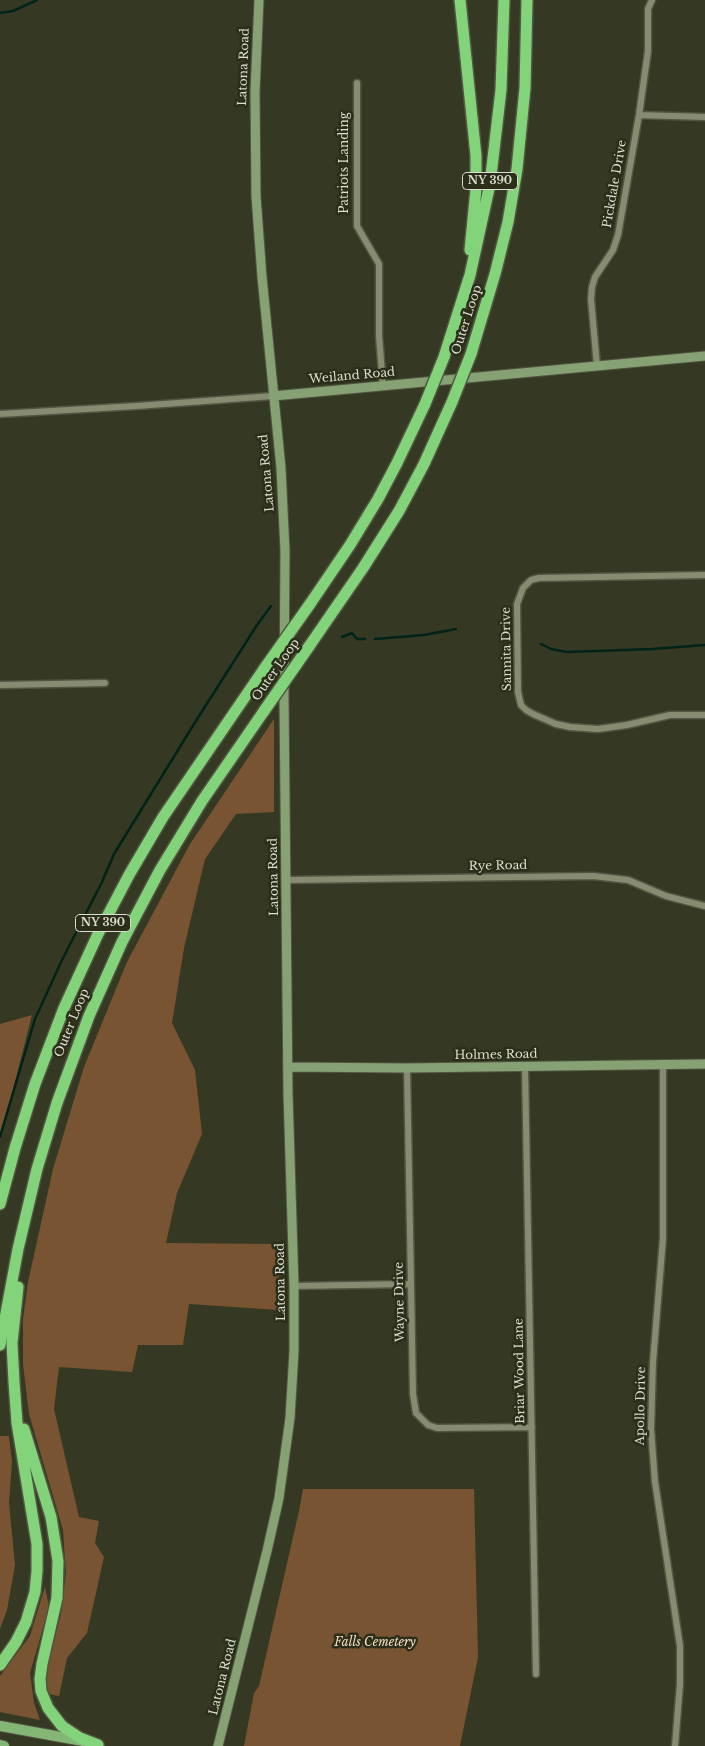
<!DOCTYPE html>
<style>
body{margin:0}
canvas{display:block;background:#353822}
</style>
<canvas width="705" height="1746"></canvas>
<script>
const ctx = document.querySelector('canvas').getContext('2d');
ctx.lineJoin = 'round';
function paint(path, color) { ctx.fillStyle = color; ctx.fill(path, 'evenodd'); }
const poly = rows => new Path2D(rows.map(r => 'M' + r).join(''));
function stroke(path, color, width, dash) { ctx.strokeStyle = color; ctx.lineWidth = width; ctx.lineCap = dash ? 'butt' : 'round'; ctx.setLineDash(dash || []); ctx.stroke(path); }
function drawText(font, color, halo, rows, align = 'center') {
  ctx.font = font + ' "Libre Baskerville",serif'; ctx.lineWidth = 5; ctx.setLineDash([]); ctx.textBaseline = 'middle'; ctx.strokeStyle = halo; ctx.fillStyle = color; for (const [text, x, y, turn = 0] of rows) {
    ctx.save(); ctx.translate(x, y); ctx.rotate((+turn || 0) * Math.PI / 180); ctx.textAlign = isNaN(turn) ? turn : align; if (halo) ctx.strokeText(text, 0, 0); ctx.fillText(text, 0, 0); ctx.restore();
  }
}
paint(poly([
 [274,719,274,812,236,814,205,859,184,948,172,1023,195,1070,202,1134,177,1193,166,1243,279,1244,279,1310,189,1304,183,1345,138,1345,132,1372,59,1367,54,1409,79,1517,99,1521,95,1543,104,1557,87,1633,67,1658,59,1696,48,1694,46,1673,61,1614,66,1573,63,1530,29,1414,23,1364,23,1319,28,1282,53,1169,84,1067,127,962,190,844],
 [32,1015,0,1140,0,1024],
 [0,1436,9,1436,12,1462,9,1503,15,1565,7,1610,0,1629],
 [303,1489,474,1489,478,1657,460,1746,244,1746,254,1693,259,1686,299,1511],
 [45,1587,49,1607,30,1673,34,1703,40,1720,0,1712,0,1676,30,1636]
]), '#795432');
stroke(poly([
 [0,13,13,11,37,0],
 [342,637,352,633,357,639,365,639],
 [375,639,424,635,456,629],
 [541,644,551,649,567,652,652,649,705,645],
 [0,1137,35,1019,62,960,102,882,114,854,194,724,257,625,271,606]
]), '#002318', 2.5);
const street = poly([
 [357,83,357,226,379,264,379,336,383,386],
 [639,115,705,117],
 [597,366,591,299,592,287,595,277,613,250,618,235,639,115,648,51,648,9,652,0],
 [0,414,137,406,273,396],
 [705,575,539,578,531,580,523,588,517,604,518,692,521,705,526,710,533,714,556,724,570,727,598,729,627,725,670,715,705,715],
 [0,685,105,683],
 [287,880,593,876,628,880,666,896,705,906],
 [663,1065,663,1238,653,1362,651,1429,655,1482,680,1646,680,1684,675,1746],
 [525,1067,536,1674],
 [407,1068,413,1394,416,1413,428,1425,437,1428,532,1427],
 [294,1286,411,1284]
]);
const secondary = poly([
 [273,396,705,356],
 [288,1067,407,1068,705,1064],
 [218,1746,267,1551,279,1498,290,1418,294,1351,294,1286,288,1094,284,698,285,551,281,468,262,277,256,196,255,92,259,0]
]);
const primary = poly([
 [0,1726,83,1741],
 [0,1745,4,1746]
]);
const highway = poly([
 [460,0,476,156,476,189,470,250],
 [471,354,495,274,508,222,517,169,525,88,527,0],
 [444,357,470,275,490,184,501,90,504,0],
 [310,604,350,545,378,499,397,463,425,404],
 [310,645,363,568,399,511,424,464,452,402],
 [0,1204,15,1148,35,1084,64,1008,98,934,129,875,163,817,264,669],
 [0,1345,18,1249,37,1169,57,1103,89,1016,122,942,160,870,202,801,264,711],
 [24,1429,51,1517,58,1561,57,1598,42,1664,40,1679,41,1691,48,1708,62,1726,80,1738,98,1745],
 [0,1665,16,1642,26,1622,35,1592,37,1571,37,1544,17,1423,14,1382,12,1343,18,1287]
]);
stroke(street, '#525541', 9);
stroke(secondary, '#525541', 11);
stroke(primary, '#525541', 12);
stroke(highway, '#525541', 14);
stroke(street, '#878b71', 6);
stroke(secondary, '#86a174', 9);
stroke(primary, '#84b676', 10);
stroke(highway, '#82d37a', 11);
const highwayBridge = poly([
 [452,402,471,354],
 [425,404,444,357],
 [264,669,310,604],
 [264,711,310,645]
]);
stroke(highwayBridge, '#525541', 14, []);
stroke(highwayBridge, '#82d37a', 11);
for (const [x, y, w] of [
 [490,181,55],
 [103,923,55]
]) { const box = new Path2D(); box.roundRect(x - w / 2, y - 8.5, w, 17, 4); ctx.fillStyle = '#2b2e18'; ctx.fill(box); stroke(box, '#dbded0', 1); }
drawText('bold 11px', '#dbded0', null, [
 ["NY 390",490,181],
 ["NY 390",103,923]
]);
drawText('12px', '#dbded0', '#2b2e18', [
 ["Latona Road",244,67,-88],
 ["Patriots Landing",345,163,-90],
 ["Pickdale Drive",615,184,-80],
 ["Outer Loop",467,320,-72],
 ["Weiland Road",352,376,-5],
 ["Latona Road",267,473,-95],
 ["Sannita Drive",507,649,-91],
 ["Outer Loop",276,670,-55],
 ["Rye Road",498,866,-1],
 ["Latona Road",274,877,-91],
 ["Outer Loop",72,1023,-68],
 ["Holmes Road",496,1055,-1],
 ["Latona Road",281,1282,-91],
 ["Wayne Drive",400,1302,-91],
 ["Briar Wood Lane",520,1371,-91],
 ["Apollo Drive",641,1406,-89],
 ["Latona Road",223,1677,-76]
]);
drawText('italic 12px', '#f8ddc6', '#2b2e18', [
 ["Falls Cemetery",375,1643]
]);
</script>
